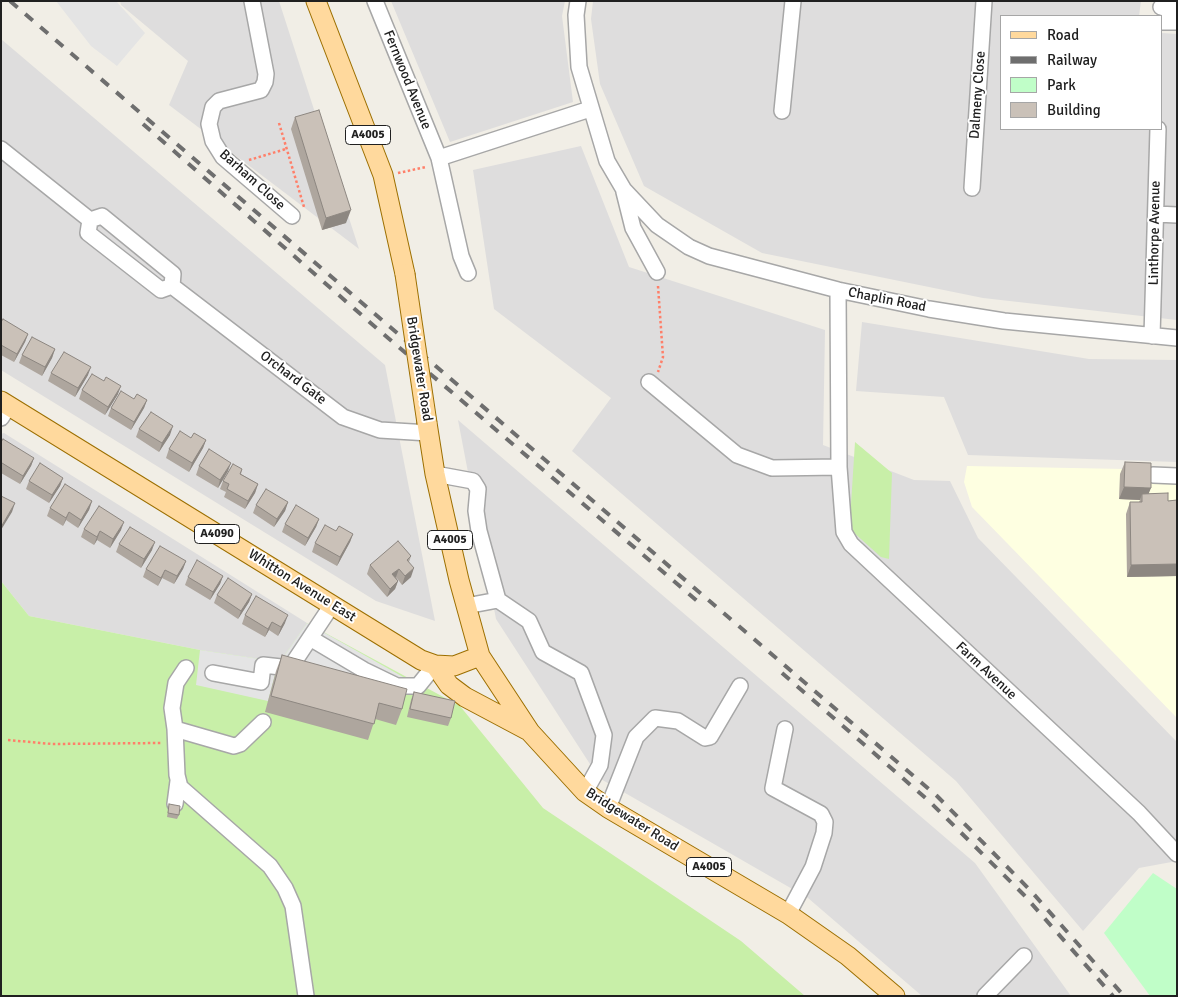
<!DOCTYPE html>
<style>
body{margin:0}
#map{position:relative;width:1178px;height:997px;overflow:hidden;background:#f1eee6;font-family:Signika,sans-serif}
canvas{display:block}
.frame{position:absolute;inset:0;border:2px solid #202020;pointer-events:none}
.legend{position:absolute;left:1000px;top:15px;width:162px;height:115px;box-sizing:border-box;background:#fff;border:1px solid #a6a6a6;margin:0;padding:6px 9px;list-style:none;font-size:15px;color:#202020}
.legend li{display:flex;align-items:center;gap:10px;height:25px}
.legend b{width:25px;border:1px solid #a6a6a6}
</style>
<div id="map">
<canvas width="1178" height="997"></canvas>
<div class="frame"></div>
<ul class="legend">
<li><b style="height:6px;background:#ffd99d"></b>Road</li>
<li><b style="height:6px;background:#6e6e6e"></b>Railway</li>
<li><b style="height:14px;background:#c0fec8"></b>Park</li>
<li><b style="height:14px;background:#cac1b8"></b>Building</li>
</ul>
</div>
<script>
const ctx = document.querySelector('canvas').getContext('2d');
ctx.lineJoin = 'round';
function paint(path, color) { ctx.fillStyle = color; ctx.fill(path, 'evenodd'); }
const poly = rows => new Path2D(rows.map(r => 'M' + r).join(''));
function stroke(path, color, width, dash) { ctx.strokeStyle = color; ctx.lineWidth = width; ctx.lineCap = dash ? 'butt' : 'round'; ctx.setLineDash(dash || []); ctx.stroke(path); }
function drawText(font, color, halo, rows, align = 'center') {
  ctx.font = font + ' Signika,sans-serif'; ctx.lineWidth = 4; ctx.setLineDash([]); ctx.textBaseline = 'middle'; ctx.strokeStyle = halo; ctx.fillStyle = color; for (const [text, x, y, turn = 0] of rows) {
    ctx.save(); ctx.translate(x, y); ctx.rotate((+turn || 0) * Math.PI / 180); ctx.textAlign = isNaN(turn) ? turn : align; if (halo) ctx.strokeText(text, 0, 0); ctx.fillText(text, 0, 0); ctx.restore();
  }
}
paint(poly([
 [120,1,279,1,359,249,169,105,188,61,121,5],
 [391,1,565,1,562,16,573,102,450,142],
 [593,1,1141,1,1139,16,1002,16,1002,129,1162,129,1162,33,1177,34,1177,320,983,298,762,253,644,186,600,84,591,19],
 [1,39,385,365,435,621,376,601,1,370],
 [581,146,629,267,825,330,823,445,914,480,950,481,978,538,1177,742,1177,861,1139,868,1083,931,956,781,572,451,611,398,494,309,473,170],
 [862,322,1089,359,1177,360,1177,462,968,455,944,397,856,391],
 [458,420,975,863,1071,996,922,996,808,898,599,778,496,619],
 [4,433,307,623,280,662,200,650,29,616,1,581,1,434]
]), '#dedddd');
paint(poly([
 [967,466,1177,470,1177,718,972,507,964,482]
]), '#feffe1');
paint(poly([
 [855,442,892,473,889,559,881,557,852,531,850,520],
 [1,581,29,616,200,650,280,662,307,623,460,706,543,808,741,941,805,996,1,996]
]), '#c8efa8');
paint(poly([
 [1153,873,1177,889,1177,996,1150,996,1104,933]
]), '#c0fec8');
paint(poly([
 [56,1,116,1,145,33,117,66,91,46],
 [307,623,405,678,388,701,276,671,268,701,196,685,200,650,280,662]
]), '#e4e4e4');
const minor = poly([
 [252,1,266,74,265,82,261,90,219,101,213,107,209,124,213,141,223,157,292,216],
 [375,1,439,158,461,256,468,273],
 [578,1,576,15,579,67,607,161,624,190,657,225,689,247,709,256,838,290,929,309,1004,321,1177,338],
 [1161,7,1177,7],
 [1162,22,1177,22],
 [782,111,793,1],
 [1,149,90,220],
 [439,158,590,109],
 [972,188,984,1],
 [624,192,633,228,657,272],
 [1156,214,1177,215],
 [90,220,88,233,161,290,172,286],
 [90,220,102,216,173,274,172,286],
 [172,286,343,417,380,430,429,433],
 [838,290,839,467,844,532,851,544,1139,813,1177,854],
 [1152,336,1158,129],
 [649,382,737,455,772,468,839,467],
 [1,418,9,406],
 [435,474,473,481,478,489,476,511,479,531,498,600,529,621,543,652,581,673,604,735,600,765,585,792],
 [1153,475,1177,476],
 [332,605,310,638,364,670,397,686,418,686,435,665],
 [466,606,498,600],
 [186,668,176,683,172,708,175,729,234,746,240,744,263,722],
 [213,673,261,682,263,665,290,668,310,638],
 [175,729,177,775,180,787,270,866,285,888,293,906,306,996],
 [785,729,773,788,821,814,825,822,824,833,813,867,788,914],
 [175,804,178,781],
 [608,808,636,737,655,718,678,721,705,738,710,737,740,686],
 [985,996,1024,956]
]);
const major = poly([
 [316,1,383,175,405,274],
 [1,401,421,660,435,665,454,666,480,656],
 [427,423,435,474,459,580,480,656,530,732,585,792,608,808,788,914,848,956,895,996],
 [435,665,449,685,465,697,529,731]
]);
stroke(minor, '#a7a7a7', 18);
stroke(major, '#9c6f00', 21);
stroke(poly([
 [279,123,304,207],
 [249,160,286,149],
 [398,173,426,167],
 [658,286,663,357,658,372],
 [8,740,52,744,161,743]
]), '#ff7f69', 2.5, [2.5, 2.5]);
stroke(minor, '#fff', 15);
stroke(major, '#ffd99d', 19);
stroke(poly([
 [10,1,937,796,1031,891,1124,996],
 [143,124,381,332,702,605],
 [782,673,929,801,1024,895,1113,996]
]), '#6e6e6e', 4, [10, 10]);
const majorBridge = poly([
 [405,274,427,423]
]);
stroke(majorBridge, '#9c6f00', 21, []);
stroke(majorBridge, '#ffd99d', 19);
paint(poly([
 [295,117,346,223,322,230,291,129],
 [1,322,28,334,25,342,14,362,1,355],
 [55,349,52,358,42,376,19,363,22,355],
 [51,373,88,375,75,397,48,381],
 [82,390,118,394,105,415,79,399],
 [134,399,147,400,144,408,131,430,108,416,111,408],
 [139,429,170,435,159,452,136,437],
 [191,438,206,440,203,448,189,472,166,458,169,449],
 [1,442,34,458,31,466,20,484,1,473],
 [1125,462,1149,494,1168,501,1177,500,1177,576,1127,577,1126,514,1130,502,1139,502,1140,500,1119,499,1120,474],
 [199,466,228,471,218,488,196,475],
 [242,469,241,474,258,484,255,493,245,509,224,497,226,492,220,489,223,481],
 [63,478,60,486,49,503,26,489,29,481],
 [92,501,89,510,78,528,66,520,63,526,47,516,50,508],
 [288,502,285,511,274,527,253,513,256,505],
 [319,519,316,527,305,546,282,532,285,524],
 [84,529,121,530,110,548,97,540,94,545,81,537],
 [336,531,353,534,350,542,337,566,312,552,315,543],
 [119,544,152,550,141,568,116,552],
 [411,556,409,562,411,577,402,585,396,577,398,581,395,589,387,597,367,574,370,565],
 [186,561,183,569,174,584,162,578,158,586,143,577,146,569],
 [223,576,220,584,210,600,185,585,188,577],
 [252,594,249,602,238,619,214,603,217,595],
 [245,615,285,623,278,636,269,630,265,637,242,624],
 [282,655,402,709,396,725,375,719,368,740,265,712,276,671],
 [414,692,451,718,448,726,407,717,411,700],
 [169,804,179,815,177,819,167,817]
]), '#aea69e');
paint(poly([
 [351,210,346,223,322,230,326,218],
 [28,334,25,342,14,362,17,354],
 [55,349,52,358,42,376,45,367],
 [91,367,88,375,75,397,78,388],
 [121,386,118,394,105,415,108,407],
 [147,400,144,408,131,430,134,422],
 [173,426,170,435,159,452,162,443],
 [206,440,203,448,189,472,192,463],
 [34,458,31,466,20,484,23,476],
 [231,463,228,471,218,488,220,480],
 [63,478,60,486,49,503,52,495],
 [258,484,255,493,245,509,248,501],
 [1124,487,1151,488,1146,500,1142,494,1140,500,1119,499],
 [92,501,89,510,78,528,81,520],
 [288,502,285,511,274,527,277,519],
 [15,503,12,512,1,530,1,527],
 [69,512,66,520,63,526,66,518],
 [319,519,316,527,305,546,308,538],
 [124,522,121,530,110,548,113,539],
 [100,531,97,540,94,545,97,537],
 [353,534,350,542,337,566,340,557],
 [155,542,152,550,141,568,144,559],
 [186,561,183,569,174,584,177,576],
 [1177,564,1177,576,1127,577,1131,565],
 [414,568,411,577,402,585,405,576],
 [399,569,396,577,389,582,392,574],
 [165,570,162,578,158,586,161,578],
 [223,576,220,584,210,600,213,592],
 [398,581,395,589,387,597,390,589],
 [252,594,249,602,238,619,241,611],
 [288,615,285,623,278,636,281,627],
 [272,622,269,630,265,637,268,629]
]), '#8d8781');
const building = poly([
 [319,110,351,210,326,218,295,117,319,110],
 [3,319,28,334,17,354,1,345,1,322,3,319],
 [32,337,55,349,45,367,22,355,32,337],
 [64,352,91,367,78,388,51,373,64,352],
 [92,374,104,381,106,377,121,386,108,407,82,390,92,374],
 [121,391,134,399,137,394,147,400,134,422,111,408,121,391],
 [151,412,173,426,162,443,139,429,151,412],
 [180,431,191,438,194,433,206,440,192,463,169,449,180,431],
 [3,439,34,458,23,476,2,463,1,464,1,442,3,439],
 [209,449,231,463,220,480,199,466,209,449],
 [1125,462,1151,463,1151,488,1124,487,1125,462],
 [40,463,63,478,52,495,29,481,40,463],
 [233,464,242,469,240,474,258,484,248,501,227,489,229,484,223,481,233,464],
 [65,484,92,501,81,520,69,512,66,518,50,508,65,484],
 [266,489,288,502,277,519,256,505,266,489],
 [1168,493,1168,501,1177,500,1177,564,1131,565,1130,502,1142,502,1142,494,1168,493],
 [1,496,15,503,1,527,1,496],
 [296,505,319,519,308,538,285,524,296,505],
 [99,506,124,522,113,539,100,531,97,537,84,529,99,506],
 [325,525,336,531,339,526,353,534,340,557,315,543,325,525],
 [130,527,155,542,144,559,119,544,130,527],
 [398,541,411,556,407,560,414,568,405,576,399,569,392,574,398,581,390,589,370,565,398,541],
 [160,546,186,561,177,576,165,570,161,578,146,569,160,546],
 [197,560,223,576,213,592,188,577,197,560],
 [228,578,252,594,241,611,217,595,228,578],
 [256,596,288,615,281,627,272,622,268,629,245,615,256,596],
 [282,655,407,689,402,709,379,703,374,724,271,696,282,655],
 [414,692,455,701,451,718,410,709,414,692],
 [169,804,180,806,179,815,168,813,169,804]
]);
paint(building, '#cac1b8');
stroke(building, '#8d8781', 1);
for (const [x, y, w] of [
 [368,135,45],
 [217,534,45],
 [450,540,45],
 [709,867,45]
]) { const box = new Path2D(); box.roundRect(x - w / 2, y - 9.5, w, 19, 4); ctx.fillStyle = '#fff'; ctx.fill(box); stroke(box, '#202020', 1); }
drawText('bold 12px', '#202020', null, [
 ["A4005",368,135],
 ["A4090",217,534],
 ["A4005",450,540],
 ["A4005",709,867]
]);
drawText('14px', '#202020', '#fff', [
 ["Fernwood Avenue",407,80,68],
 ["Dalmeny Close",978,95,-86],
 ["Barham Close",252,180,42],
 ["Linthorpe Avenue",1155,233,-89],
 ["Chaplin Road",887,300,11],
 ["Bridgewater Road",419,369,81],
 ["Orchard Gate",293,378,37],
 ["Whitton Avenue East",302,586,32],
 ["Farm Avenue",986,671,43],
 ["Bridgewater Road",632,820,32]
]);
</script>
